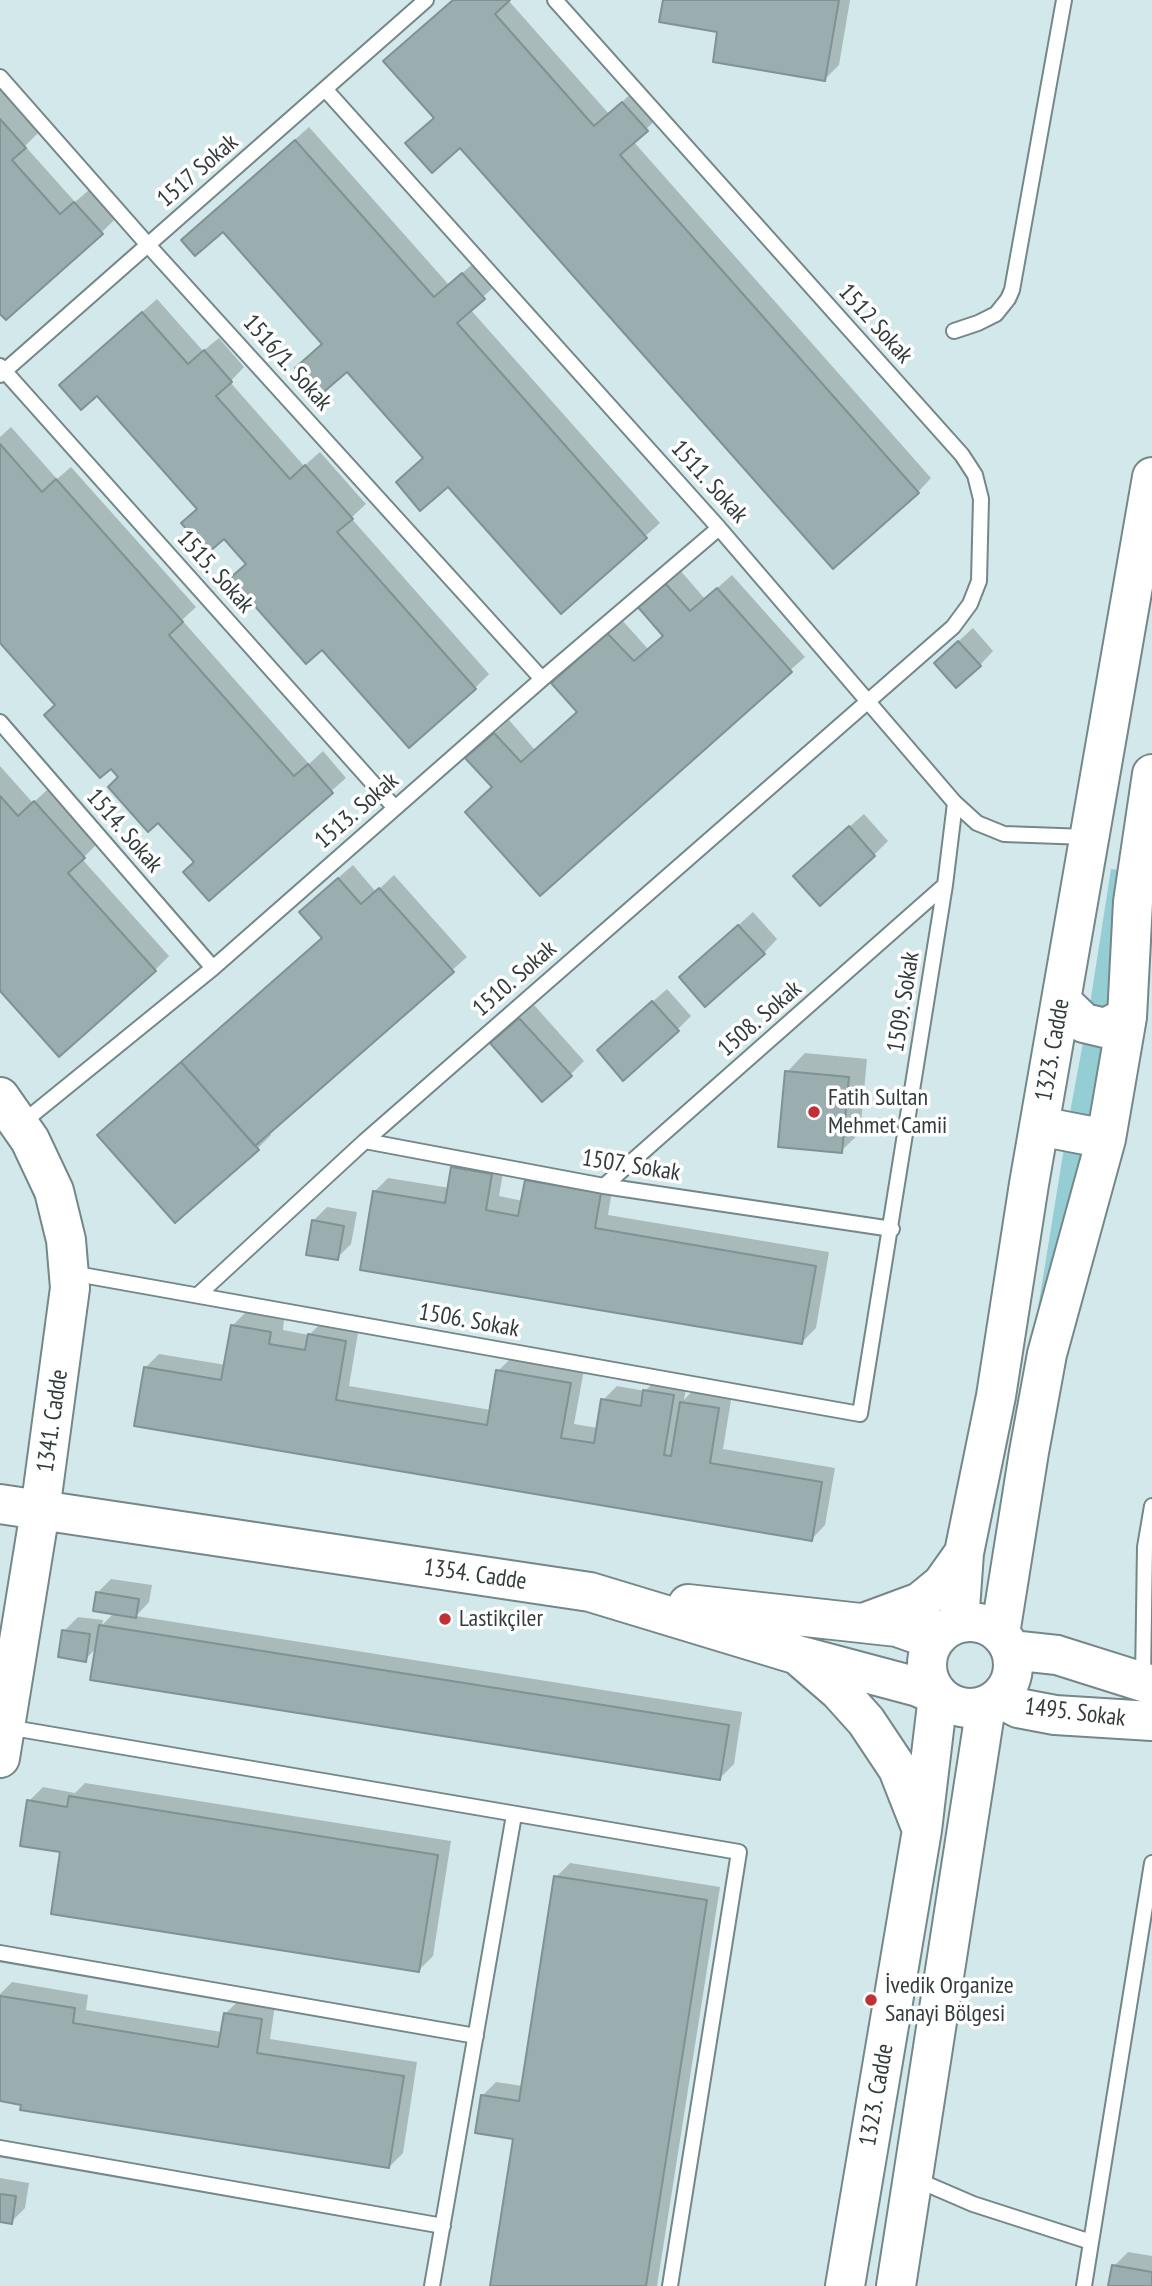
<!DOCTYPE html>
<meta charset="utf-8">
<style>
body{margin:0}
canvas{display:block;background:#d3e8ea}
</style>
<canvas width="1152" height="2286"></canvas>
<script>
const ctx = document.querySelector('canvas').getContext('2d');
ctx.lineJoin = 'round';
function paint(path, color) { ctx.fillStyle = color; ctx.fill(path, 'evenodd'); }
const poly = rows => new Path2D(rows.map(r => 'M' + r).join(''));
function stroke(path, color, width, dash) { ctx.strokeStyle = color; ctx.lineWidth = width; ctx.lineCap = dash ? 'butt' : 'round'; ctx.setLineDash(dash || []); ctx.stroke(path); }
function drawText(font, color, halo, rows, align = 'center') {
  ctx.font = font + ' "PT Sans Narrow",sans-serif'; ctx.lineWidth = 7; ctx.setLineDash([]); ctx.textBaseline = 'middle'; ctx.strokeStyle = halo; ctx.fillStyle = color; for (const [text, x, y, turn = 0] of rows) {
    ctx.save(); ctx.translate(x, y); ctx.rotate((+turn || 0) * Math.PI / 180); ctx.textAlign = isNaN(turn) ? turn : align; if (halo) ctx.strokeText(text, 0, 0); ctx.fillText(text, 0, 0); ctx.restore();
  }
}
paint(poly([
 [1111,869,1120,870,1112,1016,1090,1004],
 [1085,1032,1110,1048,1101,1124,1068,1123],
 [1064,1148,1086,1154,1034,1333]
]), '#94ced4');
paint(poly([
 [453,0,508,0,609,114,636,89,660,116,633,141,931,478,918,492,436,118],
 [664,0,850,0,839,65,825,79,719,31],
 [0,89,38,133,25,146,75,202,89,190,115,219,101,233,0,311],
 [309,127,449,285,477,260,497,284,470,309,660,523,561,612,223,230,183,240],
 [157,299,203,351,219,338,244,367,230,382,304,466,320,452,366,504,351,518,489,674,475,688,248,563,75,371],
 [11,427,57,479,71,467,196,607,182,620,309,764,323,751,346,778,209,899,195,862,0,640,0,437],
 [679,569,705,599,732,575,805,657,540,893,493,787,482,745,509,720,535,750,578,711,567,669,622,620,648,649,665,635,639,607],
 [973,628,993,651,980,665,950,649],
 [0,766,33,803,49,788,98,843,82,859,169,956,155,970,0,988],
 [864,814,888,841,874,855,809,862],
 [353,865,376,892,394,875,467,957,269,1132,271,1135,257,1149,175,1221,324,937,315,898],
 [753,912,777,939,764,953,695,964],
 [667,989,691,1016,677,1030,613,1037],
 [534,1005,584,1061,570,1075,506,1030],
 [805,1053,867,1059,860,1133,841,1151,787,1072],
 [467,1154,505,1161,499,1196,523,1201,526,1181,540,1167,614,1179,608,1215,829,1252,816,1328,802,1342,374,1192,388,1178,450,1188,453,1168],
 [327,1207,357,1212,351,1244,337,1258,313,1221],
 [246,1312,284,1319,283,1330,309,1335,323,1321,359,1327,349,1386,491,1410,498,1371,512,1357,584,1370,574,1424,598,1428,603,1400,617,1386,645,1391,659,1377,687,1382,684,1400,695,1388,732,1394,723,1449,835,1468,825,1525,812,1539,145,1368,159,1354,226,1365,232,1326],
 [111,1579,152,1585,149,1602,136,1616,742,1712,734,1764,720,1778,97,1647,85,1660,64,1631,78,1617,103,1620,102,1625,115,1612,97,1593],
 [85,1783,451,1841,433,1956,419,1970,62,1851,29,1801,43,1787,75,1793],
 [570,1863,720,1887,657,2286,491,2286,515,2137,482,2096,496,2082,523,2086,556,1877],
 [12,1982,88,1995,86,2010,222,2032,225,2014,239,2000,275,2005,270,2039,417,2062,403,2153,389,2167,0,2100,0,1994],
 [0,2178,29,2183,25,2208,11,2222,0,2220],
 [1128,2252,1152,2256,1152,2286,1110,2286,1114,2266]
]), '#0003');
const building = poly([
 [453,0,510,0,495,14,594,126,622,102,648,131,620,155,919,493,833,569,460,148,432,173,405,143,434,118,383,61,453,0],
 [663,0,839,0,825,81,713,62,717,32,659,22,663,0],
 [0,119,26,148,12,160,60,214,74,202,103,234,6,320,0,314,0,119],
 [295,140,434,297,462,273,485,299,457,323,647,538,561,614,448,487,420,511,396,482,423,458,347,372,319,396,295,368,322,344,223,232,195,256,181,240,295,140],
 [142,312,188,364,204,350,232,382,216,396,290,479,305,465,353,519,337,532,476,689,409,748,322,650,306,664,230,578,246,564,224,539,208,553,181,523,197,509,97,396,81,410,59,385,142,312],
 [0,444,42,492,56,479,183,622,169,635,294,776,308,764,333,793,209,901,183,872,194,862,158,823,148,832,108,787,118,777,111,769,100,778,44,715,55,705,0,643,0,444],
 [664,582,690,611,717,588,792,672,540,896,465,812,492,787,465,758,494,733,521,762,577,712,551,683,607,633,634,661,663,636,637,606,664,582],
 [958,641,981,666,956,688,934,663,958,641],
 [0,796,18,816,34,801,85,858,68,873,156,971,59,1057,0,991,0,796],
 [849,826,875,856,820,906,793,876,849,826],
 [338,878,361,904,379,888,454,972,255,1146,181,1062,322,938,299,912,338,878],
 [738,925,765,954,705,1007,679,977,738,925],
 [652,1001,679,1031,623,1081,597,1050,652,1001],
 [519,1018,572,1076,542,1102,490,1043,519,1018],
 [181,1062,259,1150,175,1223,97,1135,181,1062],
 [785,1071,849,1077,842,1153,778,1147,785,1071],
 [451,1167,492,1174,486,1210,518,1216,525,1180,601,1193,595,1228,816,1266,802,1344,360,1270,373,1191,445,1203,451,1167],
 [312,1220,344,1226,338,1260,306,1255,312,1220],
 [231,1325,271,1332,269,1344,305,1350,308,1334,346,1341,336,1400,487,1425,496,1370,571,1383,561,1438,594,1443,601,1399,641,1406,643,1390,674,1395,664,1455,671,1456,680,1402,719,1408,710,1463,822,1482,812,1541,134,1426,144,1367,221,1380,231,1325],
 [96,1592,139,1599,136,1618,93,1611,96,1592],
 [99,1625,729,1725,720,1780,90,1680,99,1625],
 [62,1630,90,1634,86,1662,58,1657,62,1630],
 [69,1796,438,1855,419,1972,51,1914,60,1852,20,1846,27,1800,67,1807,69,1796],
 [554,1876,707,1900,646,2286,490,2286,513,2139,475,2133,481,2095,519,2101,554,1876],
 [0,1996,75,2008,73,2023,218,2047,224,2013,262,2019,257,2053,404,2076,389,2168,20,2110,21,2105,0,2101,0,1996],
 [0,2194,16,2196,12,2224,0,2222,0,2194],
 [1112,2265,1152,2272,1152,2286,1108,2286,1112,2265]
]);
paint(building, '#9aadaf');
stroke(building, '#7f9294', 2);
const lane = poly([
 [0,77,148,245,542,679],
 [325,89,719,528,955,803,977,823,1004,834,1087,837],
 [954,331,978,323,996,314,1008,299,1012,290,1064,0],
 [0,366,395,808],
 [0,375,426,0],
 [0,722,213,968],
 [22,1123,213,968,542,679,719,528],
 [365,1141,604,1186,892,1229],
 [604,1186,945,885],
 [71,1273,860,1414,945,885,955,803],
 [198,1295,365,1141,953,627,970,604,979,581,981,499,975,475,962,455,555,0],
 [1143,1679,1145,1547,1152,1506],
 [7,1727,739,1852,670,2286],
 [0,1953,476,2036],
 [0,2148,443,2226],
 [915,2179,973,2204,1091,2242],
 [432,2286,514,1815],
 [1084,2286,1152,1863]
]);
const secondary = poly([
 [1062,1002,1084,1023,1105,1028,1127,1017],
 [0,1097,30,1140,54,1191,66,1240,70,1288,40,1511,0,1758],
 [1039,1126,1106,1139],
 [0,1504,590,1592,798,1655,918,1687,938,1696],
 [688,1604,897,1627,934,1640],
 '927 1665a43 43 0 1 1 86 0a43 43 0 1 1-86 0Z',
 [866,1622,920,1602,942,1584,964,1553],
 [959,1623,964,1553,996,1396,1029,1184,1152,477],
 [1000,1634,1029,1452,1047,1354,1106,1139,1127,1017,1133,902,1152,774],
 [1011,1650,1057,1655,1152,1685],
 [802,1659,839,1691,866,1721,898,1769,922,1830],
 [999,1698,1018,1708,1055,1715,1152,1721],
 [845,2286,922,1830,938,1696],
 [896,2286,986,1706]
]);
stroke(lane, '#748789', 18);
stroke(secondary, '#748789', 42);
stroke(lane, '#fff', 14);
stroke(secondary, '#fff', 38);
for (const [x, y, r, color] of [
 [814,1112,7,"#c03035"],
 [445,1619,7,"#c03035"],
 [871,2000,7,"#c03035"]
]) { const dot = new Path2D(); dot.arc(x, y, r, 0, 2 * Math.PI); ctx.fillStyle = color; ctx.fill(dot); stroke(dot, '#fff', 2.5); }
drawText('24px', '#333c3c', '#fff', [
 ["1517 Sokak",198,171,-41],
 ["1512 Sokak",875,324,48],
 ["1516/1. Sokak",287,363,48],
 ["1511. Sokak",709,482,48],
 ["1515. Sokak",215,572,48],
 ["1513. Sokak",357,811,-41],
 ["1514. Sokak",124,831,49],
 ["1510. Sokak",515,979,-41],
 ["1509. Sokak",904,1002,-81],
 ["1508. Sokak",760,1019,-41],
 ["1323. Cadde",1053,1050,-80],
 ["1507. Sokak",631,1166,9],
 ["1506. Sokak",469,1321,10],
 ["1341. Cadde",53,1421,-82],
 ["1354. Cadde",475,1575,8],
 ["1495. Sokak",1075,1713,7],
 ["1323. Cadde",877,2095,-80]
]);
drawText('24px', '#333c3c', '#fff', [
 ["Fatih Sultan",828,1098],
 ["Mehmet Camii",828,1126],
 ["Lastikçiler",459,1619],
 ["İvedik Organize",885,1986],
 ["Sanayi Bölgesi",885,2014]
], 'left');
</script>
